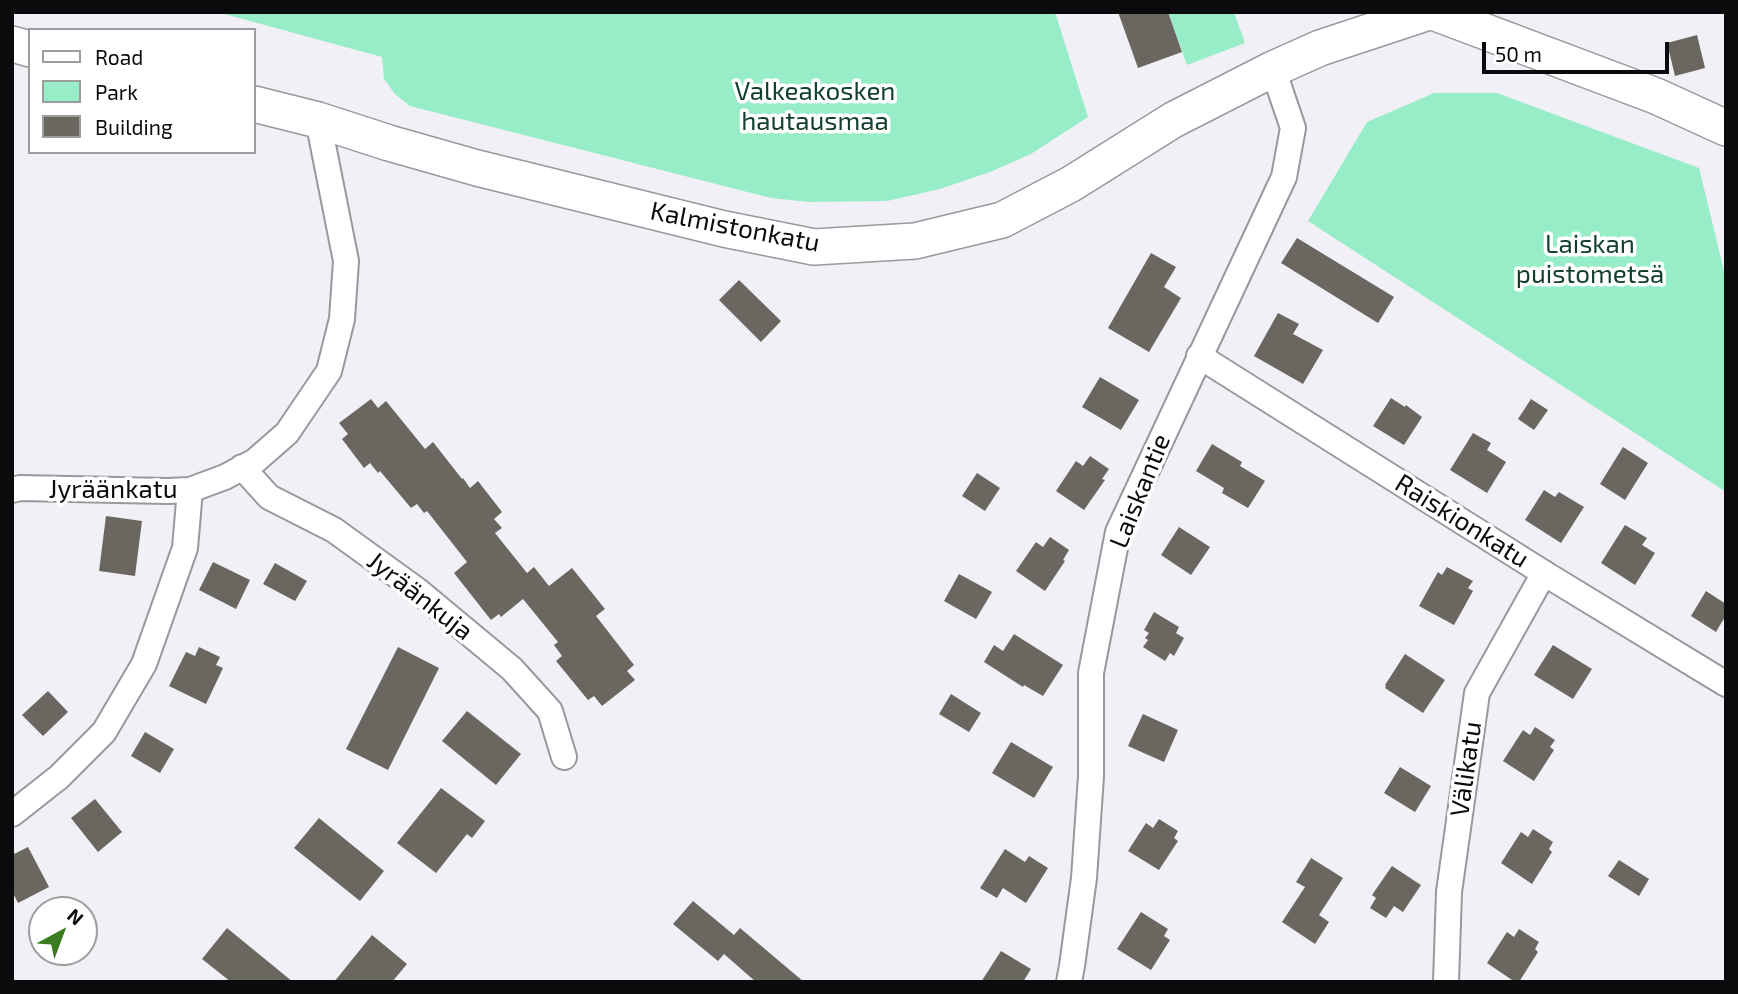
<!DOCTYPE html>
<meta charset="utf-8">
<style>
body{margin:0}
#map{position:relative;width:1738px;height:994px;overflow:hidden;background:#f2f0f7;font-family:"Exo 2",sans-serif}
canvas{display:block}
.frame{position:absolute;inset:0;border:14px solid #0b0b0d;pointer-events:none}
.legend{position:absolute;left:28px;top:28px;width:228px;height:126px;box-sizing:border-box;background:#fff;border:2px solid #9d9d9e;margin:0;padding:9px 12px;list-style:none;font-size:21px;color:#0b0b0d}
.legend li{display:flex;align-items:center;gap:14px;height:35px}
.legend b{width:35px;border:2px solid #9d9d9e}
.north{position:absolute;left:28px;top:896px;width:70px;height:70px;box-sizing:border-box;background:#fff;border:2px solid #9d9d9e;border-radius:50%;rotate:41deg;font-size:19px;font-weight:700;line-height:28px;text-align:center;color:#0b0b0d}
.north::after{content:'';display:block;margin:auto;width:24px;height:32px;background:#3b7d1e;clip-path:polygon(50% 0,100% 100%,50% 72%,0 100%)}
.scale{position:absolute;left:1482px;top:42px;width:187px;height:32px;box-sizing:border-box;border:4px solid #0b0b0d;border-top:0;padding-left:9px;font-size:21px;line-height:24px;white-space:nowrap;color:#0b0b0d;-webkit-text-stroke:5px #fff;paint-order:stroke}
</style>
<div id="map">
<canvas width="1738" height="994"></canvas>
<div class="frame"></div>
<ul class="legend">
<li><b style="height:9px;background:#fff"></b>Road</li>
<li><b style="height:19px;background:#97edc7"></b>Park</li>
<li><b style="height:19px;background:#6a6761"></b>Building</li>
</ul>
<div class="north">N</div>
<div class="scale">50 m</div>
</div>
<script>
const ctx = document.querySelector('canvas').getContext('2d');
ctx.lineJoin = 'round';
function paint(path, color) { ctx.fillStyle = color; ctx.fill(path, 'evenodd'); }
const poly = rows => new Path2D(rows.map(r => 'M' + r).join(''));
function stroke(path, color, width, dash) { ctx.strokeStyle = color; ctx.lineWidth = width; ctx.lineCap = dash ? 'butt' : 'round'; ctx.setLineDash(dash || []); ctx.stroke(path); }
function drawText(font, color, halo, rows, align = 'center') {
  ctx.font = font + ' "Exo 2",sans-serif'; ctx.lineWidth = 7; ctx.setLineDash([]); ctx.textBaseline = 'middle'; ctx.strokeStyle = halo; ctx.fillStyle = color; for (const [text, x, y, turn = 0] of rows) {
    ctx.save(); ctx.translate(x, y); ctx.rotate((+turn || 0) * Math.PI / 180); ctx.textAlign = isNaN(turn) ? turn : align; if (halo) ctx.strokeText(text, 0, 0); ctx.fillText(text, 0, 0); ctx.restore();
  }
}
paint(poly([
 [217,12,1055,12,1088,117,1031,154,990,172,940,189,887,201,809,202,771,198,410,106,395,94,384,79,382,57],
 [1168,12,1234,12,1245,43,1187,65],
 [1434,93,1497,93,1699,168,1726,279,1726,492,1308,221,1367,122]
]), '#97edc7');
paint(poly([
 [1118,12,1168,12,1182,52,1138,68],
 [1697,35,1705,68,1675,76,1667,43],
 [1297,238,1394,297,1378,323,1281,263],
 [1151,253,1176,267,1164,287,1181,298,1149,352,1108,328],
 [739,280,781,321,761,342,719,300],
 [1278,313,1299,324,1293,334,1323,350,1303,384,1254,356],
 [1100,377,1139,400,1121,430,1082,407],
 [1391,398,1405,407,1406,405,1422,417,1404,445,1373,426],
 [371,399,378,408,386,401,425,449,433,442,462,479,463,478,470,488,478,481,502,512,494,519,502,528,495,533,527,573,534,567,549,586,572,568,605,609,596,616,634,665,627,671,635,680,602,706,594,696,588,700,556,661,562,656,554,645,558,642,523,599,501,617,499,614,491,620,454,573,467,562,427,511,424,513,417,504,411,508,380,471,378,473,370,463,364,468,342,439,348,434,339,423],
 [1531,399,1548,410,1534,430,1518,419],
 [1473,433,1491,443,1487,450,1506,462,1487,493,1450,470],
 [1212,444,1242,462,1240,466,1265,481,1248,508,1222,493,1224,488,1196,471],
 [1623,447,1648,463,1625,500,1600,484],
 [1090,456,1109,469,1102,479,1105,480,1084,510,1056,491,1076,461,1083,466],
 [977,473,1000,488,985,511,962,496],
 [1544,490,1555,497,1559,492,1584,507,1561,543,1525,520],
 [106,516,142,521,135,576,99,571],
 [1625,525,1647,538,1642,545,1655,553,1635,585,1601,563],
 [1179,527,1210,547,1191,575,1161,555],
 [1050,537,1069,550,1063,560,1065,561,1045,591,1016,571,1036,542,1043,547],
 [213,562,250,580,236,609,199,590],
 [275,563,307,581,295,601,263,584],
 [1447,567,1473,581,1468,588,1473,591,1454,625,1419,606,1438,572,1442,575],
 [959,574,992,592,976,619,944,601],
 [1706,591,1726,604,1726,615,1716,632,1691,616],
 [1154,612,1179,627,1176,633,1184,638,1174,656,1170,653,1165,661,1143,647,1148,640,1145,638,1149,633,1144,630],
 [1014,634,1063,665,1043,696,1024,685,1023,687,984,662,994,645,1003,651],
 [1553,645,1592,669,1573,699,1534,675],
 [199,647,220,657,216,665,223,668,206,704,169,686,186,652,195,656],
 [398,647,439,668,388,770,346,749],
 [1405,654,1445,680,1423,713,1385,688,1386,686,1385,685],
 [48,691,68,712,43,736,22,715],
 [951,694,981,713,969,732,939,714],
 [467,711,521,754,496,785,442,741],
 [1143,714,1178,730,1164,762,1128,746],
 [1535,727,1555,740,1550,747,1554,750,1534,781,1503,761,1523,730,1530,735],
 [145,732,174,749,160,773,131,756],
 [1011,742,1053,767,1034,798,992,773],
 [1400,767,1431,786,1415,812,1384,793],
 [441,788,485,821,472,838,467,834,436,873,397,843],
 [95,799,122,832,98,852,71,818],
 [319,818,384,871,360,901,294,848],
 [1159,819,1178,831,1174,838,1178,841,1159,870,1128,851,1146,823,1153,828],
 [1533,829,1553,842,1549,849,1552,852,1532,884,1501,863,1521,832,1528,837],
 [28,847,49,887,18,903,12,891,12,855],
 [1005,849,1025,862,1029,856,1048,868,1026,903,1003,888,997,898,980,888],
 [1311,858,1343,878,1319,915,1329,922,1315,944,1282,922,1305,887,1296,882],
 [1619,860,1649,879,1639,896,1608,876],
 [1392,866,1421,885,1403,912,1394,906,1386,918,1370,908,1376,898,1372,895],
 [693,901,734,935,740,928,804,982,756,982,724,954,718,961,673,924],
 [1141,912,1168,929,1164,936,1170,940,1151,970,1117,949],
 [227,928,293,982,231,982,202,959],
 [1519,929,1539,942,1535,949,1538,952,1519,982,1515,982,1487,963,1507,932,1514,937],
 [372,935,407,964,392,982,334,982],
 [1001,951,1031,969,1023,982,981,982]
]), '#6a6761');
const street = poly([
 [1199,356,1547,575,1726,684],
 [242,467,269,497,334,530,417,590,512,669,550,711,564,757],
 [12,490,20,488,167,491,190,490,225,477,255,461,287,433,329,371,342,319,346,261,318,120],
 [12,814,59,777,104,732,144,664,185,548,190,490],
 [1069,982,1072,966,1084,878,1091,776,1091,673,1118,532,1284,177,1293,128,1273,69],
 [1446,982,1449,892,1477,693,1544,573]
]);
const secondary = poly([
 [1433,12,1656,96,1726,128],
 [12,44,30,49],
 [254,104,318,120,389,143,477,168,724,229,814,247,915,241,1002,220,1071,184,1173,120,1273,69,1320,48,1429,12]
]);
stroke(street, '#99989e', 28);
stroke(secondary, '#99989e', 38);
stroke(street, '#fff', 24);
stroke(secondary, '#fff', 35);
drawText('26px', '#133f2e', '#fff', [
 ["Valkeakosken",815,91],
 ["hautausmaa",815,121],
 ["Laiskan",1590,244],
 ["puistometsä",1590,274]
]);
drawText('26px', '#0b0b0d', '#fff', [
 ["Kalmistonkatu",735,227,11],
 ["Jyräänkatu",113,489],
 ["Laiskantie",1140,491,-68],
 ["Raiskionkatu",1462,521,32],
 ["Jyräänkuja",420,596,38],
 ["Välikatu",1466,769,-82]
]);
</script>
